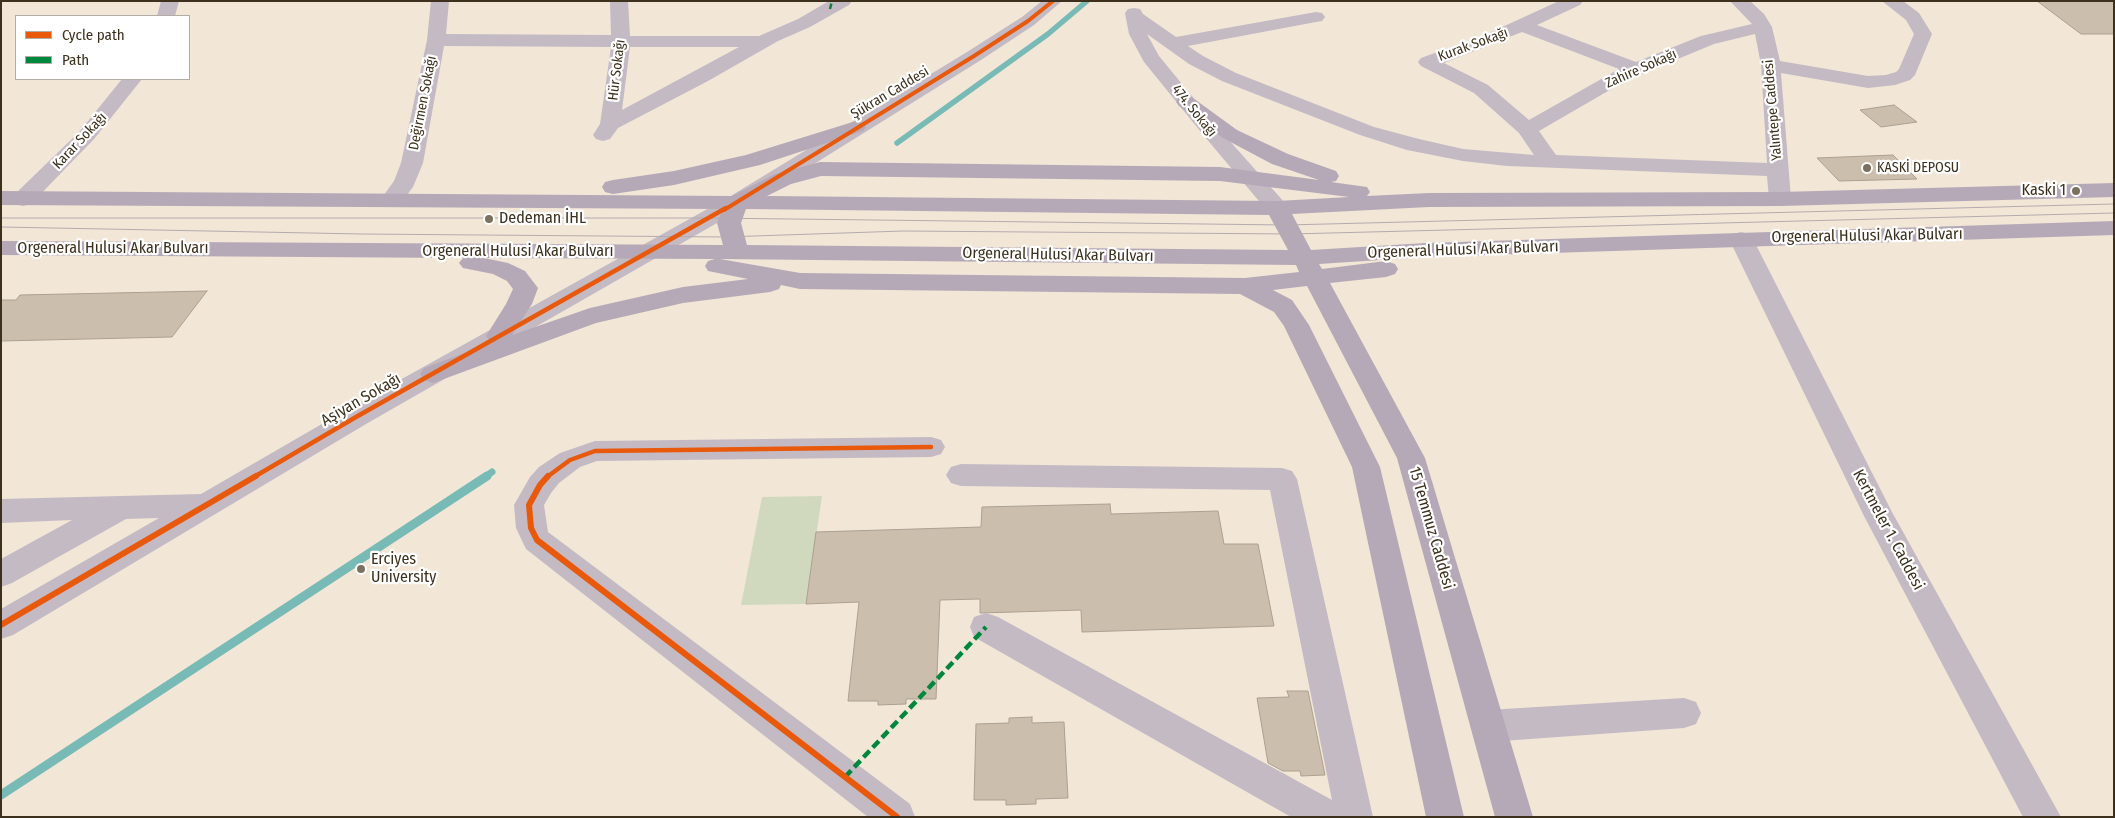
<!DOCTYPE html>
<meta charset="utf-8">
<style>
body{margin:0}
#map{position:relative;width:2115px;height:818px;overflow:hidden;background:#f2e6d7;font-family:"Fira Sans Condensed",sans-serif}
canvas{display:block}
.frame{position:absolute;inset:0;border:2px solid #3d301d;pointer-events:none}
.legend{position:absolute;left:15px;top:15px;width:175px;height:65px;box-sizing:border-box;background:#fff;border:1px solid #b1aca5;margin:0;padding:6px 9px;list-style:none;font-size:15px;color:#3d301d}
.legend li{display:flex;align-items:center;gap:10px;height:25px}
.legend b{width:25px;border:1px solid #b1aca5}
</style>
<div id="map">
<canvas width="2115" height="818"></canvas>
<div class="frame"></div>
<ul class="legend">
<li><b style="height:6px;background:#e8590c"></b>Cycle path</li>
<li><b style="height:6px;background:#00873e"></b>Path</li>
</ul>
</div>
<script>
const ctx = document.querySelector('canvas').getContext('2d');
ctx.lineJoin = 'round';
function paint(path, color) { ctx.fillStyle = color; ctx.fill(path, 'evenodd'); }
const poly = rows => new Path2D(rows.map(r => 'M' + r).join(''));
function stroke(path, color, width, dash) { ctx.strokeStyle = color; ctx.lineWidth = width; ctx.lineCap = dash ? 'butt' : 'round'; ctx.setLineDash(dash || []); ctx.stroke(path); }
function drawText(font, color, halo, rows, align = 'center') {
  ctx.font = font + ' "Fira Sans Condensed",sans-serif'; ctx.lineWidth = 4.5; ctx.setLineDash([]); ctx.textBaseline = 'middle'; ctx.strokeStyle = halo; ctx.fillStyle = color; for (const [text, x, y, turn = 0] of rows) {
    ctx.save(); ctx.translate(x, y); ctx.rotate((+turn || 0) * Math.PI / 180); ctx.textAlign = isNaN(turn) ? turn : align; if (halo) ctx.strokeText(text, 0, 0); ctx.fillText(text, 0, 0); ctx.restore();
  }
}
paint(poly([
 [822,496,806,604,741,605,762,497]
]), '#d0d9bd');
stroke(poly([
 [897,143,1048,34,1087,1]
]), '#78bab5', 5.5);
stroke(poly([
 [485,477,492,472]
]), '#78bab5', 7);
stroke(poly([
 [1,795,487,476]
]), '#78bab5', 9);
const building = poly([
 [2037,1,2114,1,2114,34,2081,34,2037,1],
 [1894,105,1917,122,1881,127,1860,110,1894,105],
 [1893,155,1917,179,1839,181,1817,158,1893,155],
 [207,291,172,337,1,341,1,300,16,300,20,295,207,291],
 [1110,504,1111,514,1218,511,1224,544,1258,544,1274,626,1082,632,1081,610,980,613,980,599,940,600,936,699,906,699,906,704,878,705,878,701,848,701,859,602,806,604,816,532,981,527,982,507,1110,504],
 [1287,691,1308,691,1325,775,1301,776,1300,771,1283,771,1268,763,1257,698,1289,697,1287,691],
 [1032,717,1032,723,1064,722,1068,798,1036,799,1036,804,1006,805,1006,800,974,800,976,724,1009,723,1009,718,1032,717]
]);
paint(building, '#ccbeac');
stroke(building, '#aba091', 1);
paint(poly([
 [161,1,179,1,175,16,157,16,161,1],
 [431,1,449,1,446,34,611,35,610,1,628,1,630,36,759,36,798,19,829,1,852,1,849,5,810,27,778,41,708,81,618,128,610,139,603,141,596,139,593,135,600,124,611,47,444,46,423,163,413,187,400,204,392,206,384,204,381,199,394,181,401,163,427,40,431,1],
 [630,47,739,47,622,110,630,47],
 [1042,1,1062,1,1034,25,981,60,745,207,366,424,13,635,1,639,1,609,159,518,126,519,12,583,1,587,1,559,72,520,1,523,1,499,201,494,346,410,729,197,967,52,1022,17,1042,1],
 [1559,1,1583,1,1580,5,1537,25,1636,62,1701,36,1752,24,1730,1,1750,1,1764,14,1772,27,1780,61,1868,76,1886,75,1896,72,1899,69,1914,34,1906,20,1882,1,1903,1,1919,13,1932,34,1915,75,1910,80,1895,85,1868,88,1781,73,1791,199,1788,204,1780,206,1772,204,1769,199,1767,176,1507,166,1463,161,1407,150,1360,135,1222,81,1189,64,1147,34,1159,56,1219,129,1285,203,1288,208,1285,213,1277,215,1269,213,1205,137,1144,62,1129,34,1125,13,1128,9,1134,8,1140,9,1143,14,1176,37,1316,12,1322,13,1325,17,1322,21,1316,22,1188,46,1203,56,1236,73,1374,127,1419,139,1463,149,1534,155,1519,133,1474,93,1421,66,1418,62,1421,58,1487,34,1559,1],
 [1522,32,1619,69,1529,120,1488,85,1444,63,1522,32],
 [1755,34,1761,65,1767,163,1556,155,1539,131,1627,80,1714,44,1755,34],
 [122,79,142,79,94,139,31,204,23,206,15,204,12,199,15,194,80,131,122,79],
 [1741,232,1749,234,1753,239,1892,512,2061,817,2023,817,1864,516,1729,239,1733,234,1741,232],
 [931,437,941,440,945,447,941,454,931,457,597,461,580,467,559,483,551,493,544,505,548,532,910,804,915,817,868,817,526,549,516,528,514,505,530,477,539,467,560,453,595,441,931,437],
 [961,464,1282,468,1292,471,1297,479,1373,817,1291,817,974,637,970,627,974,617,986,613,998,617,1332,800,1270,490,961,486,951,483,946,475,951,467,961,464],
 [1684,698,1696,702,1701,713,1696,724,1684,728,1488,742,1476,737,1470,726,1476,715,1488,710,1684,698]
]), '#c4bac4');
paint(poly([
 [1186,96,1193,98,1237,130,1288,154,1336,171,1339,176,1336,181,1331,182,1367,187,1370,192,1367,196,1429,193,1780,192,2114,183,2114,197,1780,206,1429,207,1292,214,1311,250,1426,243,2114,221,2114,235,1426,257,1319,264,1322,269,1386,261,1395,264,1398,269,1395,274,1386,277,1330,283,1425,458,1533,817,1495,817,1397,458,1307,286,1273,290,1292,300,1309,325,1380,467,1464,817,1426,817,1352,467,1284,326,1274,312,1240,294,800,289,781,285,779,289,770,292,683,303,596,323,433,383,424,380,420,374,424,368,492,343,486,336,506,304,513,289,507,281,493,274,463,268,459,263,463,258,1,255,1,241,723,245,717,223,723,209,1,205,1,191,732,196,775,174,820,162,1220,167,1319,180,1272,164,1223,138,1179,106,1176,102,1179,98,1186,96],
 [821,176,1220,181,1349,197,1277,201,767,196,791,184,821,176],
 [746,209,1269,215,1288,250,747,245,741,223,746,209],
 [484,258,715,259,708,261,705,266,708,271,748,279,683,287,590,308,512,335,532,304,538,288,525,271,508,263,484,258],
 [720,259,1296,265,1299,272,1245,278,800,273,720,259],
 [856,121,863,123,866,127,863,131,760,165,674,185,613,194,605,192,602,187,605,182,613,180,674,171,746,155,856,121]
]), '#b6a9b7');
stroke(poly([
 [1,218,708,218,1287,225,2114,204],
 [1,227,362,234,724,237,903,231,1291,234,2114,213]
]), '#b4abae', 1);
stroke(poly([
 [830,9,832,1]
]), '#00873e', 2.5, [5.5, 2.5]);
stroke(poly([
 [845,777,986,627]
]), '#00873e', 4.5, [9, 4.5]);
stroke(poly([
 [724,210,974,56,1028,21,1053,1]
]), '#e8590c', 4);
stroke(poly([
 [254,477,356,417,726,208],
 [547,477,570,460,595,451,931,447]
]), '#e8590c', 4.5);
stroke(poly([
 [548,476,540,485,529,505,531,528,537,540,897,817],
 [1,625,256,476]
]), '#e8590c', 6);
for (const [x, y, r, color] of [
 [1867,168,5,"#7c705e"],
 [2076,191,5,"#7c705e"],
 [489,219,5,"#7c705e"],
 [361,569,5,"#7c705e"]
]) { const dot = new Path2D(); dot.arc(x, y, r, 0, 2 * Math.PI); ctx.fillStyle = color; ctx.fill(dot); stroke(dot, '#fff', 2); }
drawText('14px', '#3d301d', '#fff', [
 ["Kurak Sokağı",1473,45,-20],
 ["Zahire Sokağı",1641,69,-24],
 ["Hür Sokağı",617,70,-83],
 ["Şükran Caddesi",890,93,-31],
 ["Değirmen Sokağı",423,103,-79],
 ["Yalıntepe Caddesi",1773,110,-95],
 ["474. Sokağı",1194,111,51],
 ["Karar Sokağı",80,141,-47]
]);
drawText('14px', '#3d301d', '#fff', [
 ["KASKİ DEPOSU",1877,168]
], 'left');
drawText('16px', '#3d301d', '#fff', [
 ["Kaski 1",2066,191,"right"],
 ["Dedeman İHL",499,219],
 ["Erciyes",371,560],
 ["University",371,578]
], 'left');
drawText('16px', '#3d301d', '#fff', [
 ["Orgeneral Hulusi Akar Bulvarı",1867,236,-1],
 ["Orgeneral Hulusi Akar Bulvarı",113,249],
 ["Orgeneral Hulusi Akar Bulvarı",1463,250,-2],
 ["Orgeneral Hulusi Akar Bulvarı",518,252],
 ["Orgeneral Hulusi Akar Bulvarı",1058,255,1],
 ["Aşiyan Sokağı",361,400,-30],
 ["15 Temmuz Caddesi",1431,528,74],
 ["Kertmeler 1. Caddesi",1888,530,62]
]);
</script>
